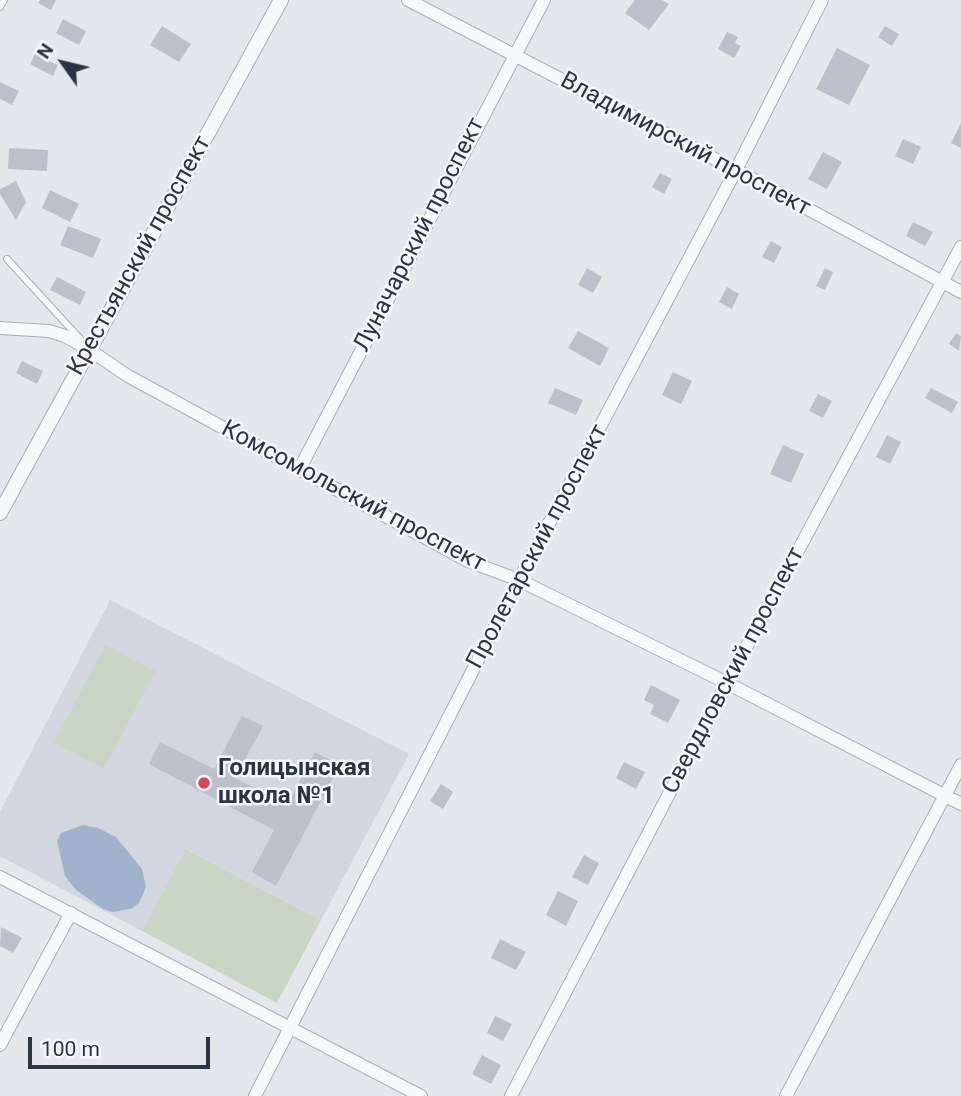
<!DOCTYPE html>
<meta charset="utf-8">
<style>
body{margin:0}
#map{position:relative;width:961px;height:1096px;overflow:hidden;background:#e4e7ec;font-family:Roboto,sans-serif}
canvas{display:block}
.north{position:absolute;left:28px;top:28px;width:70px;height:70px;-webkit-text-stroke:5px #f4f6f9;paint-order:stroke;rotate:304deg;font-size:19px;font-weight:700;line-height:28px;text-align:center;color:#2b3445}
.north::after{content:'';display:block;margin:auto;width:24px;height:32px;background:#2b3445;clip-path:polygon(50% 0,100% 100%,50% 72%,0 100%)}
.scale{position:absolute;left:28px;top:1037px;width:182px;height:32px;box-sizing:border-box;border:4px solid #2b3445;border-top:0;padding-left:9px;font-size:21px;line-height:24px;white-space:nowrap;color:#2b3445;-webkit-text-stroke:5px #f4f6f9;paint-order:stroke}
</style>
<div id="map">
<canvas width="961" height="1096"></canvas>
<div class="north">N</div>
<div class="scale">100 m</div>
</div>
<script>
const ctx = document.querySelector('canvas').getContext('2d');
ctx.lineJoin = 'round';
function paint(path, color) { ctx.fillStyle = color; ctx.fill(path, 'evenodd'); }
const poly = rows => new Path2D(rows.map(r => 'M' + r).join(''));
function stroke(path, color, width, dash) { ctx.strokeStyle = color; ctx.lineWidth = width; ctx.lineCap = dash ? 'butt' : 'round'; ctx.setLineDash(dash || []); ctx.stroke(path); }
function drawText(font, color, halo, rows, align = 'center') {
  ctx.font = font + ' Roboto,sans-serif'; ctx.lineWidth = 5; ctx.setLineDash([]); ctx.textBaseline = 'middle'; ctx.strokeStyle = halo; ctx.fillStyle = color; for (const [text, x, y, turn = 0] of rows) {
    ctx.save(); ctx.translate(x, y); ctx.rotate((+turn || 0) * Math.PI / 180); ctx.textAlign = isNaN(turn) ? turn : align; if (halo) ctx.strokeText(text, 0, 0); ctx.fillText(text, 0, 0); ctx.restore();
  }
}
paint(poly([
 [110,600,409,754,321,920,187,849,142,931,0,856,0,812]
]), '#d2d6de');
paint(poly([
 [105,645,155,671,104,769,54,743],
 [186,849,321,920,277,1003,142,931]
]), '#c9d6c5');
paint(poly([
 [83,825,98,828,116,837,142,869,146,887,139,903,131,909,112,912,103,909,76,890,65,876,57,841,61,833]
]), '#9fb4cc');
paint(poly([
 [40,0,56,0,51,10,38,3],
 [635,0,662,0,669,4,649,30,625,13],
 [63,19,86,31,79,45,56,33],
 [162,26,191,44,179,62,150,45],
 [885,26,899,34,892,46,878,37],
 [727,32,738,37,735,43,741,46,734,58,718,49],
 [40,44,54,51,49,61,58,65,53,76,30,64],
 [837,48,870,65,849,105,816,89],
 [0,82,19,91,12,105,0,99],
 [961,123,961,148,951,143],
 [903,139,921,147,913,164,895,156],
 [9,148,48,150,47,171,8,169],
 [823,152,842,162,827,189,808,179],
 [660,173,672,179,664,194,652,187],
 [16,181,26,202,16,220,0,194,0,189],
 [50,190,79,204,70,222,42,208],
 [913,222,933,232,925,246,906,236],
 [68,226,101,239,93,258,60,245],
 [771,241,782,247,774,263,762,257],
 [587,268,602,277,593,293,578,285],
 [825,268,833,272,825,290,816,286],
 [57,277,86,292,80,305,50,290],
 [727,287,739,294,732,309,719,302],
 [578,331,609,348,600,366,568,348],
 [956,333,961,336,959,351,949,344],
 [22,361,43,371,37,384,16,373],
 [673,372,692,381,681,404,662,395],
 [555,388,583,400,576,415,548,403],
 [931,388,958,402,952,413,925,398],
 [818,394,832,401,823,418,809,411],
 [887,435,901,442,890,464,876,457],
 [783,445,804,454,791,483,770,474],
 [651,685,680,700,668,723,650,714,654,705,644,700],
 [242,716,263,726,235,778,287,805,315,752,340,765,276,886,252,872,274,830,149,764,160,742,214,769],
 [624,762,645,772,636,789,616,778],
 [441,784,453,792,443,809,430,801],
 [584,855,599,863,588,885,572,877],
 [558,891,578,901,566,926,546,915],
 [1,927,22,938,13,953,0,946],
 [500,939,526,952,516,970,491,958],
 [495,1016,512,1024,503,1041,487,1033],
 [482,1055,501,1065,491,1084,472,1074]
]), '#bbc0ca');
const service = poly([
 [0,7,4,0],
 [7,259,83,342]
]);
const minor = poly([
 [408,0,736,170,961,292],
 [0,328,49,331,65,336,88,349,128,376,468,561,519,580,727,683,961,804],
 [299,470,544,0],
 [0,877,421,1096],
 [0,1045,71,913],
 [255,1096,519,580,736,170,822,0],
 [511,1096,727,683,961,247],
 [786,1096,961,765]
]);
const tertiary = poly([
 [0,513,281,0]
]);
stroke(service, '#a9aeb7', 8);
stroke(minor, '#a9aeb7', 14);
stroke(tertiary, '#a9aeb7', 16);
stroke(service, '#f7f8fa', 6);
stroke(minor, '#f7f8fa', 12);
stroke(tertiary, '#f7f8fa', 14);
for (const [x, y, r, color] of [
 [204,783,7,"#d1495b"]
]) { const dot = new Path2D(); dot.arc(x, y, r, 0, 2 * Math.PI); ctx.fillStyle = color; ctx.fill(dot); stroke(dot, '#f4f6f9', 2.5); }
drawText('24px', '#2b3445', '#f4f6f9', [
 ["Владимирский проспект",685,145,28],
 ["Луначарский проспект",420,235,-63],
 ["Крестьянский проспект",140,256,-61],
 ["Комсомольский проспект",353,497,28],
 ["Пролетарский проспект",538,547,-62],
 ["Свердловский проспект",734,671,-62]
]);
drawText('bold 24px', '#2b3445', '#f4f6f9', [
 ["Голицынская",218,769],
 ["школа №1",218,797]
], 'left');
</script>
